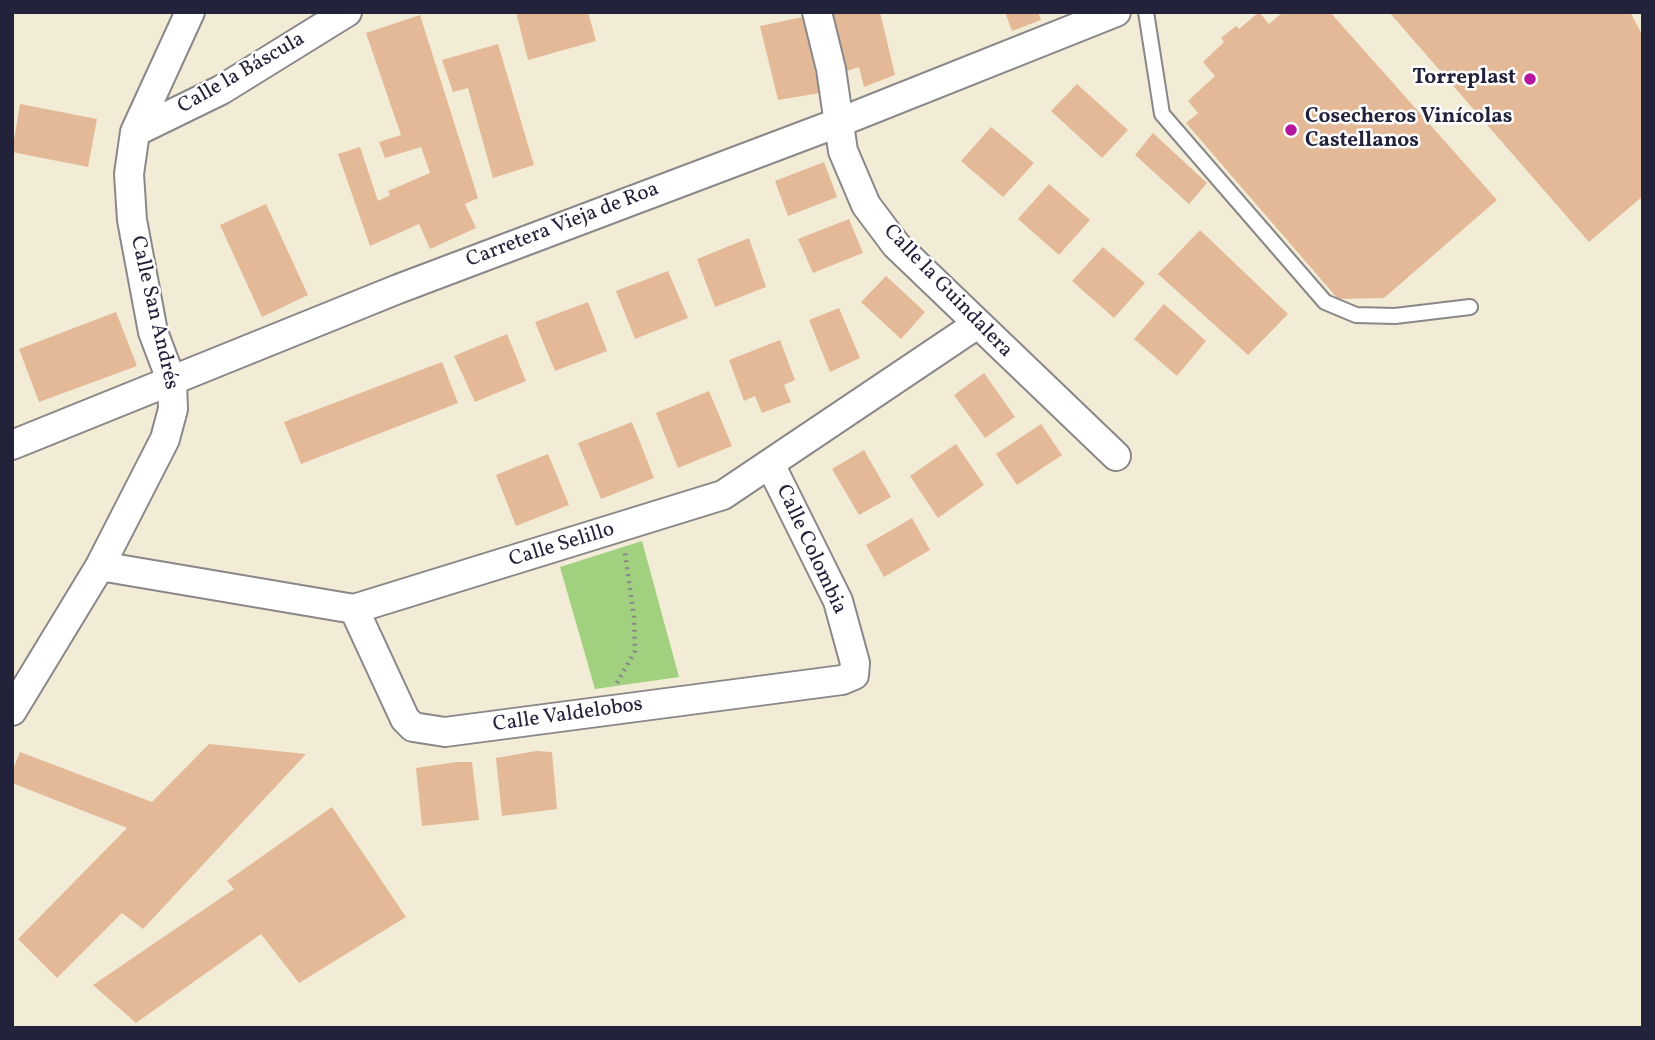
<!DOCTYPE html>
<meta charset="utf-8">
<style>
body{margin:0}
#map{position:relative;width:1655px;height:1040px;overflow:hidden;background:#f2ecd7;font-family:Vollkorn,serif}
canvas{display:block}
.frame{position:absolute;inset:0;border:14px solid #22223b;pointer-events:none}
</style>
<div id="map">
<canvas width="1655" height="1040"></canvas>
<div class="frame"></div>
</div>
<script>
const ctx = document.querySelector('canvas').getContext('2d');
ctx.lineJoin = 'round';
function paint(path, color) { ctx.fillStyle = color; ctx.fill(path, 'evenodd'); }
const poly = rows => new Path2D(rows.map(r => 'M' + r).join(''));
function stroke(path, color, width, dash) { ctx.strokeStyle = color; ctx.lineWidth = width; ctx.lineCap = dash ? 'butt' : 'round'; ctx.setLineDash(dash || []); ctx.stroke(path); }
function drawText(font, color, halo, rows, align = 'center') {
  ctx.font = font + ' Vollkorn,serif'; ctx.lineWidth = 5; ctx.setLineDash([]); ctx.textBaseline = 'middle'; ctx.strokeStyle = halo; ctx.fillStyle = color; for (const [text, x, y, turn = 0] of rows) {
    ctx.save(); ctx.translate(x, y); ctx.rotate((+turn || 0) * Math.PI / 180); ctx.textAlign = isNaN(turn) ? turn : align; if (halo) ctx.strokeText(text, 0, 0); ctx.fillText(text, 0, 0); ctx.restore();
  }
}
paint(poly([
 [642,541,679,677,595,689,560,567]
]), '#a1d17f');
paint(poly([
 [516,12,588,12,596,41,528,60],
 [832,12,880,12,895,75,864,87,859,67,847,71],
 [1005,12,1038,12,1041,20,1012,31],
 [1259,12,1269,24,1283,12,1330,12,1497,200,1384,298,1338,299,1186,123,1198,113,1188,101,1215,76,1203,62,1224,42,1221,38,1236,26,1239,29],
 [1389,12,1630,12,1643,36,1643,196,1589,242],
 [420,15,478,198,465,204,476,228,430,249,419,224,370,246,338,154,360,147,378,201,390,195,388,191,430,173,421,147,385,158,379,142,401,135,366,33],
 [803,17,820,93,778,100,760,26],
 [498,44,534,165,493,178,468,88,453,92,442,60],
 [1077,84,1128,130,1102,158,1051,111],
 [20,104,97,119,88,167,12,152],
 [991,127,1034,163,1003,197,961,161],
 [1153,133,1207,183,1189,204,1135,155],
 [824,162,837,197,788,216,775,181],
 [1049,184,1090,220,1059,255,1018,219],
 [266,204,308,295,262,317,220,225],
 [849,219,863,253,813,273,798,239],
 [1200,230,1288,314,1248,355,1158,274],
 [749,238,766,287,715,307,697,259],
 [1103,247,1145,283,1114,318,1072,281],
 [668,271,688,318,635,339,616,291],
 [886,276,925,312,901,339,861,302],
 [588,302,607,351,555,371,535,322],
 [1164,304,1206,341,1177,376,1134,339],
 [839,308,860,358,830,372,809,320],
 [116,312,137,366,39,402,19,349],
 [507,334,526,381,475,402,454,356],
 [780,340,795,380,784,385,791,402,762,413,755,396,744,401,729,360],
 [442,362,458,403,301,464,284,422],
 [984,373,1015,417,985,438,954,395],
 [709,391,732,446,678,468,656,413],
 [632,422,654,478,601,499,578,443],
 [1041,424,1062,455,1017,485,996,454],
 [956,444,984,485,938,518,910,476],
 [864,450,891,497,859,515,832,469],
 [548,454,569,505,516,526,496,475],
 [912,518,930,550,884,577,866,545],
 [209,744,306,754,143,929,122,913,57,978,18,939,127,828,12,783,12,772,20,752,152,802],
 [536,751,552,752,557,809,502,816,496,758],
 [456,762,472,762,479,820,422,826,416,768],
 [332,807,406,917,299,983,261,934,136,1023,93,985,234,889,227,881]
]), '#e4b997');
const service = poly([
 [1146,12,1162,114,1325,302,1356,315,1395,316,1470,307]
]);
const minor = poly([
 [817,12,831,69,843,151,866,205,896,245,1116,456],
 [135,132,221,90,347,12],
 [12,445,398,289,840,122,1116,12],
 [100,566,354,609,723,495,976,325],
 [354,609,405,719,413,727,445,732,842,680,854,675,855,663,838,601,771,466],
 [12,711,100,566,165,439,173,409,172,382,153,332,132,220,129,174,135,132,190,12]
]);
stroke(service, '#8a8789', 18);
stroke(minor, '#8a8789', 32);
stroke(poly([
 [617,683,635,651,634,617,625,553]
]), '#8a8789', 4.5, [2, 5]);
stroke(service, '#fff', 14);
stroke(minor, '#fff', 28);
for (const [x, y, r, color] of [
 [1530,79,7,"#b5179e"],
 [1291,130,7,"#b5179e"]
]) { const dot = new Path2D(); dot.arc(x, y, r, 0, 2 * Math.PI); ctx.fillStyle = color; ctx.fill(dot); stroke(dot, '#fff', 2.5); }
drawText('21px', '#22223b', '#fff', [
 ["Calle la Báscula",242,74,-30],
 ["Carretera Vieja de Roa",563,226,-21],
 ["Calle la Guindalera",947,292,46],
 ["Calle San Andrés",153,313,77],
 ["Calle Selillo",562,546,-17],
 ["Calle Colombia",810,550,65],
 ["Calle Valdelobos",568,716,-8]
]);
drawText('bold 21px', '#22223b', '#fff', [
 ["Torreplast",1516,79],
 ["Cosecheros Vinícolas",1305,118,"left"],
 ["Castellanos",1305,142,"left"]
], 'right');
</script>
